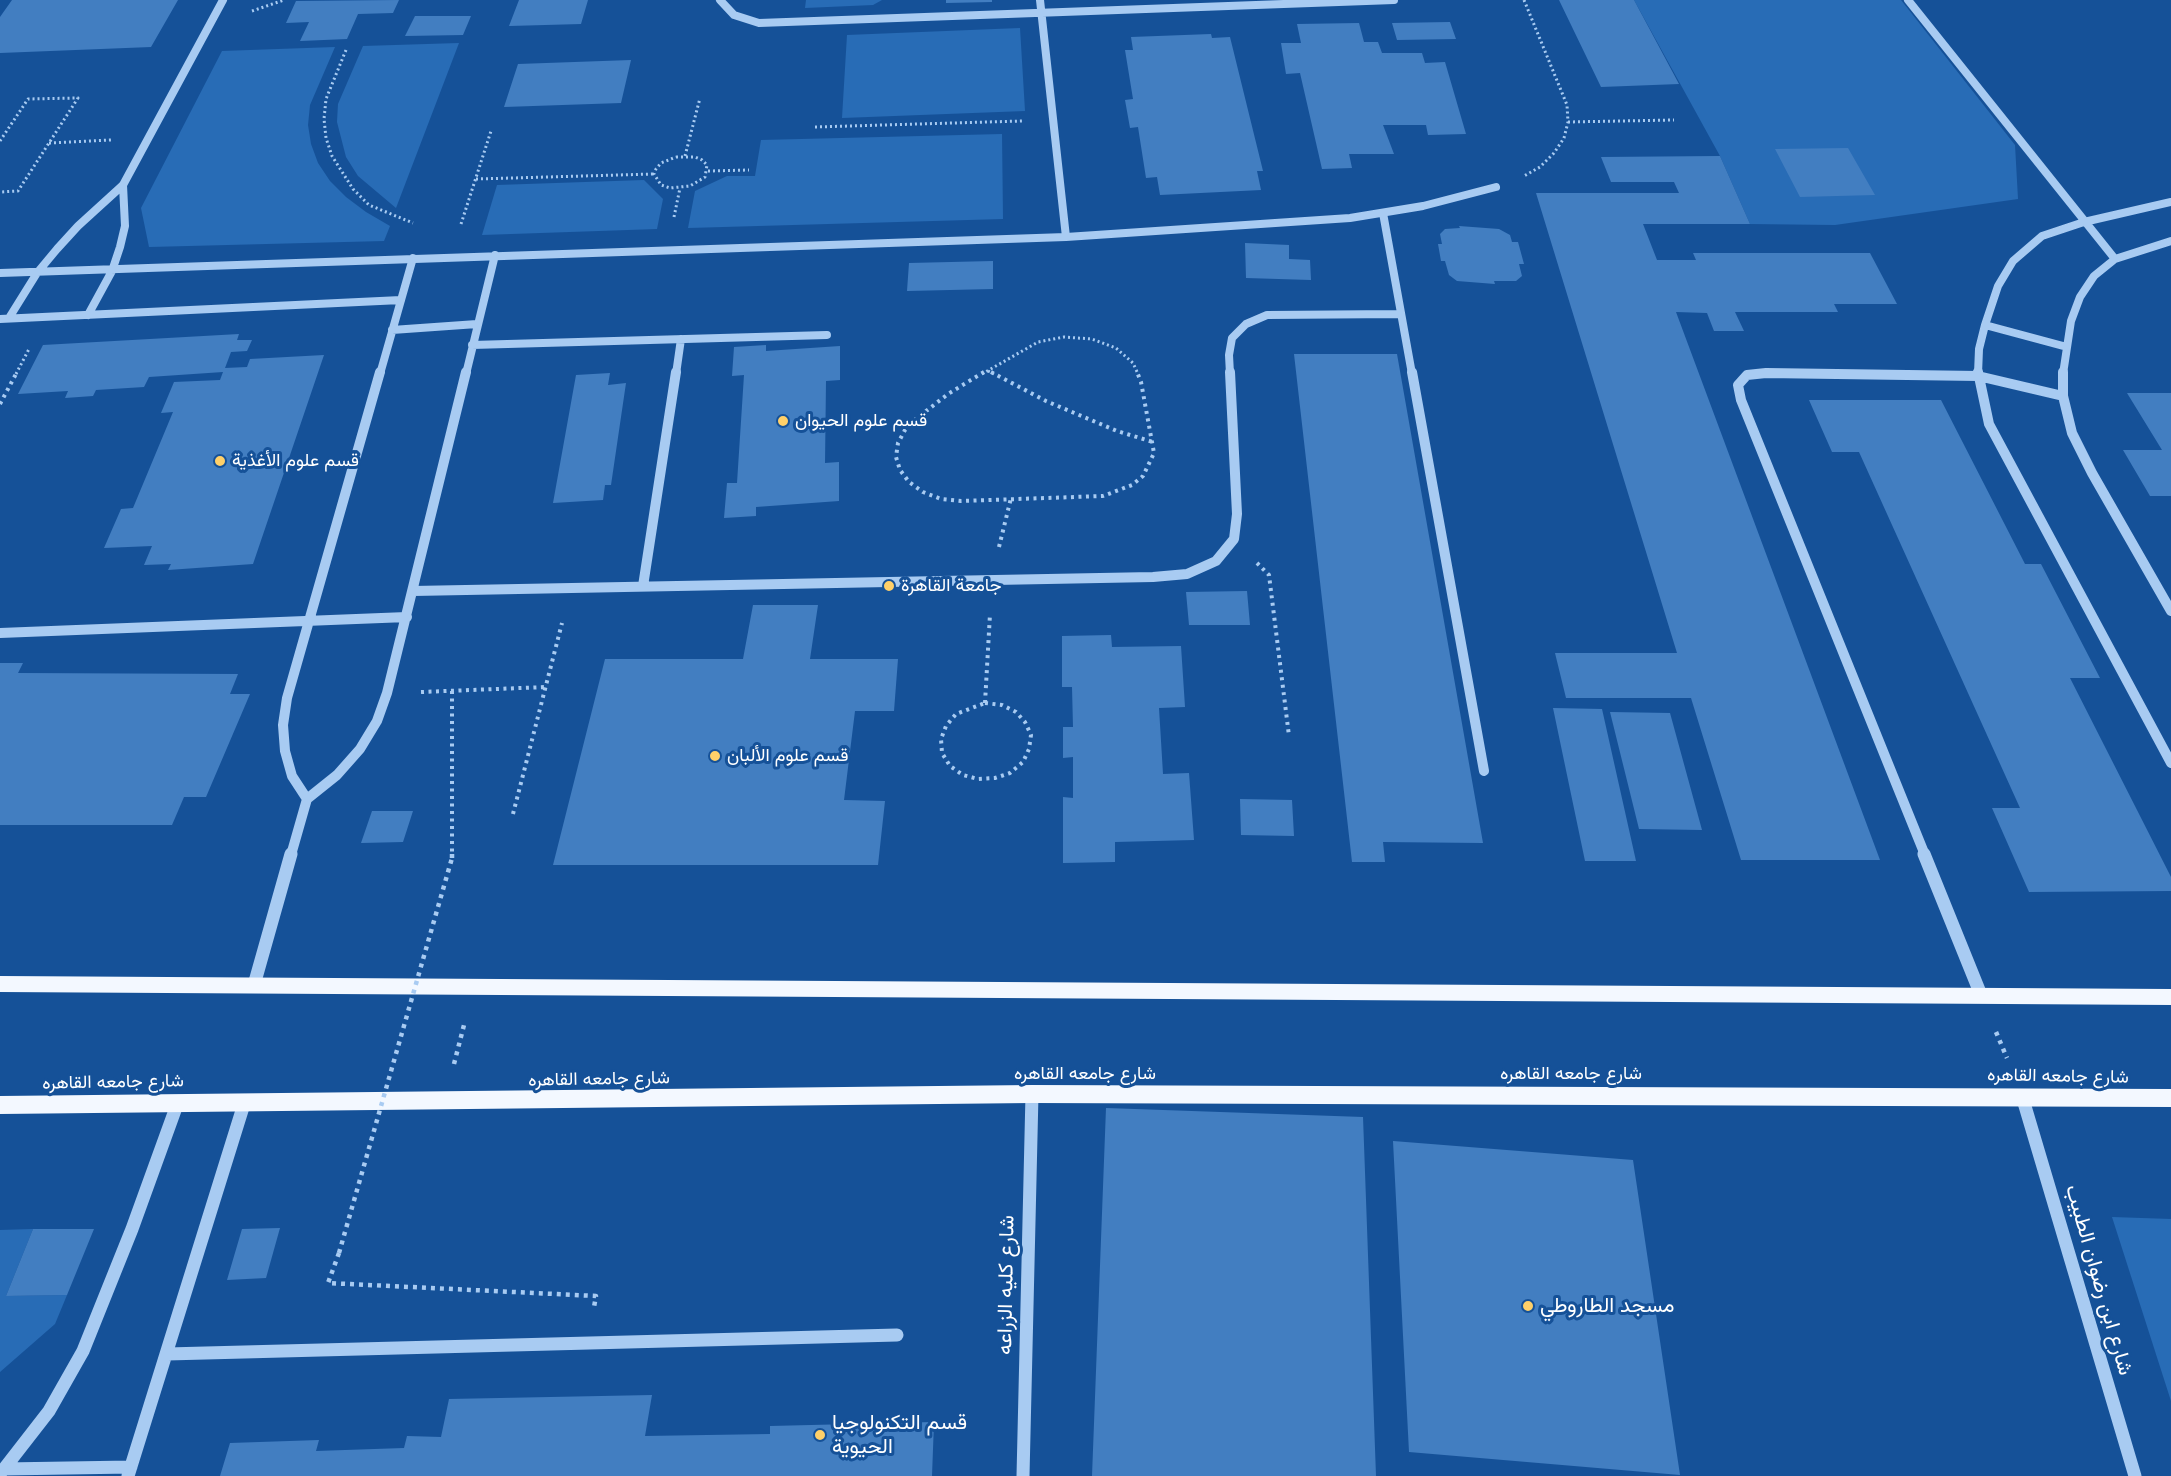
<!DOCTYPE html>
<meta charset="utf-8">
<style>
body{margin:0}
canvas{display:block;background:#155198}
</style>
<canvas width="2171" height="1476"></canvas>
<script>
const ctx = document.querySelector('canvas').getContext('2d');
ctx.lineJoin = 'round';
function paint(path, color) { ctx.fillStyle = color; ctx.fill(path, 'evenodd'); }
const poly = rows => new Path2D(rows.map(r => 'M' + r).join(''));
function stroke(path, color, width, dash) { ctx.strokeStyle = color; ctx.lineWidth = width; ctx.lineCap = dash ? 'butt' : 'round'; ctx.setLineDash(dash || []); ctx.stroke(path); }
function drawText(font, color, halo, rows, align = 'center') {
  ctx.font = font + ' Inter,Vazirmatn,sans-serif'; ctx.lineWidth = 6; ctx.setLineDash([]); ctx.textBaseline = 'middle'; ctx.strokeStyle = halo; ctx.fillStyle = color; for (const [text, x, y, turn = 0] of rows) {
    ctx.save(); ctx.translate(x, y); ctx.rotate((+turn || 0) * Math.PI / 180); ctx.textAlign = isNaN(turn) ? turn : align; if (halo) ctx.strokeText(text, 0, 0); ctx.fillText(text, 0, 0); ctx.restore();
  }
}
paint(poly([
 [806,0,882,0,873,5,805,8],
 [1634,0,1901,0,2015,145,2018,199,1835,225,1750,224,1720,156],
 [1020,28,1025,111,842,118,847,35],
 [459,43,396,208,358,176,346,157,337,122,338,104,363,46],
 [335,47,310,105,308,125,311,144,318,163,330,181,346,197,366,212,390,226,384,241,149,247,141,208,222,51],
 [1002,134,1003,219,688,228,695,191,727,176,755,176,761,140],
 [644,180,663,199,657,229,482,235,497,185],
 [2112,1217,2171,1219,2171,1401],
 [33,1229,6,1296,67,1295,55,1324,0,1372,0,1230]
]), '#286cb6');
paint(poly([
 [12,0,178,0,151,47,0,53,0,17],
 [399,0,393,13,358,14,347,39,300,41,309,22,286,23,296,1],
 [519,0,588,0,581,24,509,26],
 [946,0,992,0,992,2,946,3],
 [1559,0,1634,0,1679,84,1601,87],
 [415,16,471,16,463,35,405,36],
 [1450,22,1456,39,1397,40,1392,23],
 [1359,23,1364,42,1378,42,1382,53,1422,53,1425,63,1445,62,1466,134,1428,135,1426,125,1383,125,1394,154,1349,154,1352,168,1322,169,1300,73,1286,74,1281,43,1301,43,1297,24],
 [1211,34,1212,38,1230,37,1263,171,1257,171,1261,190,1160,195,1157,177,1146,178,1138,127,1130,128,1125,100,1133,99,1125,50,1133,50,1131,37],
 [631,60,621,103,504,107,518,64],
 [1848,148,1875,195,1800,197,1775,149],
 [1720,156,1750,224,1643,224,1657,260,1696,260,1693,253,1870,253,1897,304,1834,304,1838,312,1735,312,1744,331,1714,331,1707,313,1676,312,1880,860,1741,860,1691,698,1566,698,1555,653,1677,653,1536,193,1679,193,1674,182,1611,182,1601,157],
 [1459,226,1499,229,1510,235,1512,242,1518,242,1524,264,1519,264,1522,276,1516,281,1494,281,1495,284,1457,281,1449,275,1445,261,1441,261,1438,244,1442,244,1440,234,1445,229,1460,228],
 [1245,243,1289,245,1289,259,1310,260,1311,280,1246,278],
 [993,261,993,289,907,291,909,263],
 [239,334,237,340,252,340,247,351,231,352,225,368,247,367,250,359,324,355,253,564,168,570,171,564,144,565,152,546,104,548,121,509,133,508,173,412,161,413,174,382,220,380,223,372,149,377,144,387,96,390,93,396,65,398,68,391,18,394,43,345],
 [766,345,766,351,840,346,840,380,826,381,825,463,839,462,839,501,756,507,756,516,724,518,727,483,737,483,744,375,732,376,734,347],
 [1294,354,1397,354,1483,843,1383,842,1385,862,1352,862],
 [610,373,608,385,626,383,611,485,605,485,603,500,553,503,576,375],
 [2127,393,2171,393,2171,496,2150,496,2123,450,2162,450],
 [1809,400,1941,400,2025,564,2041,564,2100,678,2070,678,2171,877,2171,891,2029,892,1992,808,2020,808,1859,452,1832,452],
 [1247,591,1250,625,1189,625,1186,592],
 [753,605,818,605,810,659,898,659,894,711,855,711,844,800,885,801,878,865,553,865,605,659,743,659],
 [1111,635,1112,647,1181,646,1185,707,1159,708,1163,774,1189,773,1194,840,1115,842,1115,862,1063,863,1063,797,1073,798,1073,757,1063,758,1063,727,1073,727,1072,687,1062,687,1062,636],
 [0,663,23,663,18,673,238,674,230,694,250,694,206,797,184,797,172,825,0,825],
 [1553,708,1602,709,1636,861,1585,861],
 [1610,712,1670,713,1702,830,1639,829],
 [1240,799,1292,800,1294,836,1241,835],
 [372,811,413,811,403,842,361,843],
 [1106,1108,1363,1117,1376,1476,1092,1476],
 [1393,1141,1633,1160,1680,1475,1409,1452],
 [280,1228,266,1278,227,1280,242,1229],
 [33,1229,94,1229,67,1295,6,1296],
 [652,1395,645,1436,770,1434,770,1426,934,1422,932,1476,220,1476,230,1443,319,1440,316,1451,404,1448,407,1436,441,1437,449,1399]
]), '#427ec1');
stroke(poly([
 [1524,0,1567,105,1568,122,1564,138,1554,153,1540,167,1524,176],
 [252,11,284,0],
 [346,50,326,99,324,119,326,138,332,156,353,189,369,205,413,223],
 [1568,122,1674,120],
 [815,127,1022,121],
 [0,141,28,99,78,98,18,191,0,192],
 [49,143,111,140],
 [685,156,700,98],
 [676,157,695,157,702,160,707,165,705,177,690,186,670,188,661,185,654,174,656,169,661,163,676,157],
 [708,171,749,170],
 [476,179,654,174],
 [674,217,680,188],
 [461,224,491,131],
 [988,371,994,374],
 [16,374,29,349],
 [982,374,1038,342,1064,337,1092,339,1116,348,1133,363,1138,374]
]), '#a8cbf2', 3, [2, 3]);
stroke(poly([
 [984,372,948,394,916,419,905,430,898,443,896,457,900,470,909,482,923,492,941,499,961,501,1103,496,1132,485,1143,476,1154,453,1141,382,1137,372],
 [991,372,1046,401,1117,431,1153,442],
 [0,404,17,372],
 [999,547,1011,498],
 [1257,563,1269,575,1289,736],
 [452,691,452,855],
 [421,692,546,687],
 [985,703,1002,705,1016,712,1025,722,1031,735,1029,749,1023,762,1010,773,995,778,978,779,963,775,950,766,942,753,941,739,946,726,956,714,985,703],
 [985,703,990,614],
 [513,814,562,623]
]), '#a8cbf2', 4, [3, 4.5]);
stroke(poly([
 [452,854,452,858],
 [1996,1032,2007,1058],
 [454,1064,464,1025],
 [339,1253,328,1283,596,1296,594,1307]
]), '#a8cbf2', 4.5, [4, 5]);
stroke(poly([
 [720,0,734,15,759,23,1394,0],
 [1040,0,1066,237],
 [1908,0,2115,259],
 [1383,213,1412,374],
 [0,273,1066,237,1350,218,1423,206,1496,187],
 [88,315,112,271,120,247,125,226,123,185],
 [9,318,37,273,57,249,78,226,123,185,223,0],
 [0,319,401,300],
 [1985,325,2067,347],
 [392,330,477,324],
 [472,345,827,335],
 [380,374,413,258],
 [466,374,495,255],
 [676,374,681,339],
 [1230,374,1229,355,1232,338,1246,324,1267,315,1400,314],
 [1757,374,1832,374],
 [1978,374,1979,349,1985,325,1998,286,2013,261,2042,236,2084,222,2171,202],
 [2063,374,2071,321,2080,297,2094,276,2115,259,2171,241]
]), '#a8cbf2', 8);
stroke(poly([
 [1412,372,1484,771],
 [1978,372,1989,424,2171,763],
 [2063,372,2063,396,2072,433,2092,473,2171,611],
 [643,586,676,372],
 [413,591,1153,577,1187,574,1216,561,1234,539,1237,514,1230,372],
 [0,633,407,617],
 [307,799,292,776,285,751,283,725,287,698,380,372],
 [291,855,307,799,337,775,360,749,377,721,387,693,466,372],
 [1925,855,1741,400,1738,385,1747,375,1766,373,1978,376,2063,396]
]), '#a8cbf2', 10);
stroke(poly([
 [1924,854,1981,995],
 [254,985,291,854],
 [2022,1096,2135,1476],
 [167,1354,897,1335],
 [4,1469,131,1467],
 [0,1474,49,1411,83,1351,132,1229,178,1102],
 [128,1476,244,1104],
 [1023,1476,1032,1094]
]), '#a8cbf2', 13);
paint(poly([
 [0,976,2171,989,2171,1005,0,992,0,976],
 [1032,1085,2171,1089,2171,1107,1032,1103,0,1114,0,1096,1032,1085]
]), '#f3f8ff');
stroke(poly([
 [339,1253,452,858]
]), '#a8cbf2', 4.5, [4, 5]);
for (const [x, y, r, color] of [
 [783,421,6,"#ffd069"],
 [220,461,6,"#ffd069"],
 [889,586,6,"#ffd069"],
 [715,756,6,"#ffd069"],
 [1528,1306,6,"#ffd069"],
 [820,1435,6,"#ffd069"]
]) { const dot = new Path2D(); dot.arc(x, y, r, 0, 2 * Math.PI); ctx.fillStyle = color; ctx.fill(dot); stroke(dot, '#155198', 2); }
drawText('18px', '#fff', '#155198', [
 ["قسم علوم الحيوان",795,421],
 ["قسم علوم الأغذية",232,461],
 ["جامعة القاهرة",901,586],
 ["قسم علوم الألبان",727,756]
], 'left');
drawText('18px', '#fff', '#155198', [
 ["شارع جامعه القاهره",1085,1074],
 ["شارع جامعه القاهره",1571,1074],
 ["شارع جامعه القاهره",2058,1076,1],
 ["شارع جامعه القاهره",599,1079,-1],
 ["شارع جامعه القاهره",113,1082,-1]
]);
drawText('21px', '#fff', '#155198', [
 ["شارع ابن رضوان الطبيب",2099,1280,74],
 ["شارع كليه الزراعه",1006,1285,-89]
]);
drawText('21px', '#fff', '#155198', [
 ["مسجد الطاروطي",1540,1306],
 ["قسم التكنولوجيا",832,1423],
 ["الحيوية",832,1447]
], 'left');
</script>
